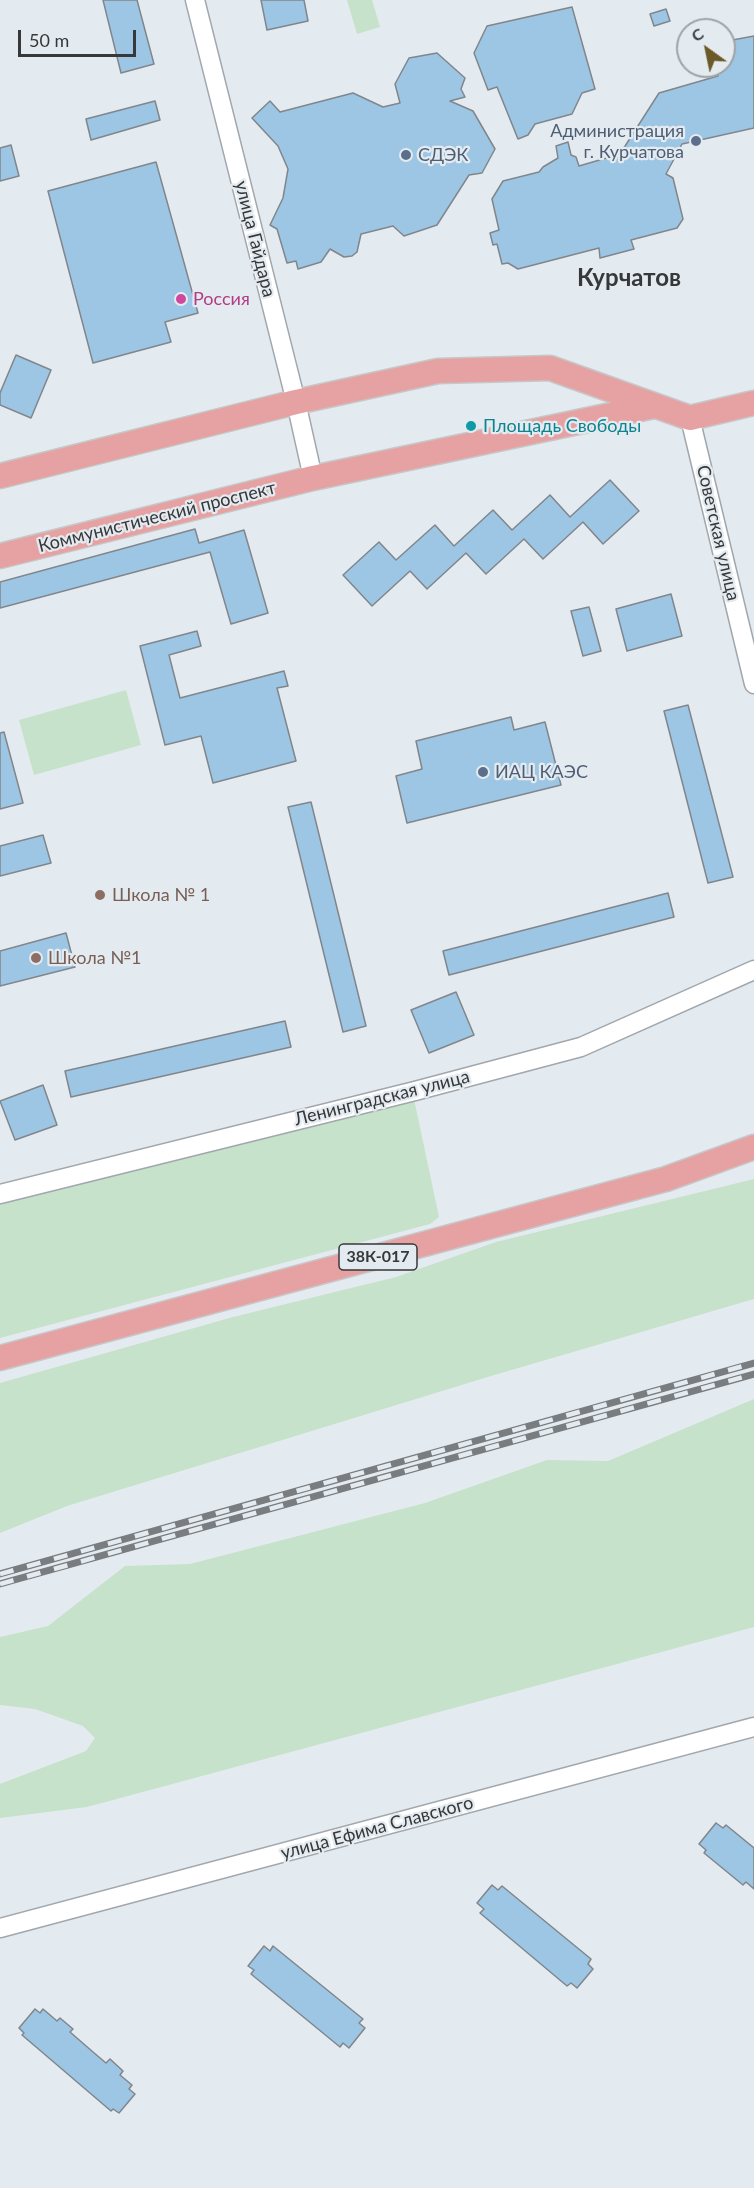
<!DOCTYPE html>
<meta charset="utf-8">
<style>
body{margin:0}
#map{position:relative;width:754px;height:2188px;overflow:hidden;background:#e4ebf0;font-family:Lato,sans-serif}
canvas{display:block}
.north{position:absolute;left:676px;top:18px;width:60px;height:60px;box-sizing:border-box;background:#e4ebf0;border:2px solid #9ea3a7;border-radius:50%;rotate:327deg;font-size:16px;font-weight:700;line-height:24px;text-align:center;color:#36383a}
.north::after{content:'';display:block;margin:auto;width:21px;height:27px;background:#6b5927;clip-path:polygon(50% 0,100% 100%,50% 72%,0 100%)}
.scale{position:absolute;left:18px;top:30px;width:118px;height:27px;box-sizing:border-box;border:3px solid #36383a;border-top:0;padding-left:8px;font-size:18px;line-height:21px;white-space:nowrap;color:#36383a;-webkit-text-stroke:4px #e4ebf0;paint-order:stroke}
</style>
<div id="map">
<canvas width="754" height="2188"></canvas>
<div class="north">С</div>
<div class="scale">50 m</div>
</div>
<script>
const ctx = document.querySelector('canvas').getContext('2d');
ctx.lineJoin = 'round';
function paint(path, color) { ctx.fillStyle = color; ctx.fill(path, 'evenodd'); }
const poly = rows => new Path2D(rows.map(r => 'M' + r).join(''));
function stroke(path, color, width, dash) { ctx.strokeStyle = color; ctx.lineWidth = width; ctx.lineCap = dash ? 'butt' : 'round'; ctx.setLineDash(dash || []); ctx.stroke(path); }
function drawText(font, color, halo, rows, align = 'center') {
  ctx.font = font + ' Lato,sans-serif'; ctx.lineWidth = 4.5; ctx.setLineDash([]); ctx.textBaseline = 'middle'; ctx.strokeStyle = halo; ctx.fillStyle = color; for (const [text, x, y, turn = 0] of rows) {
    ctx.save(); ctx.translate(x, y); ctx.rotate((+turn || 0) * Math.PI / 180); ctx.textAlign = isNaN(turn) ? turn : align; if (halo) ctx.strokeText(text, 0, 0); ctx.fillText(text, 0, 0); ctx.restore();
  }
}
paint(poly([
 [347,0,372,0,380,27,357,34],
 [126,690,141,745,34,775,19,720],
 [414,1099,439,1217,430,1224,0,1338,0,1202],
 [754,1179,754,1299,491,1376,67,1506,0,1533,0,1383,233,1317,396,1277,496,1242],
 [754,1399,754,1627,87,1807,0,1818,0,1784,86,1751,95,1738,83,1726,35,1709,0,1705,0,1637,48,1626,125,1566,190,1564,425,1503,547,1460,608,1461]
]), '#c6e2cb');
const building = poly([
 [103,0,137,0,154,64,121,73,103,0],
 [261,0,304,0,308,21,267,30,261,0],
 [572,7,595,89,582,93,572,114,535,124,528,135,518,139,497,87,488,90,474,53,487,26,572,7],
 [666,9,670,21,654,26,650,14,666,9],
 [754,36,754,128,682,144,666,174,673,178,683,219,677,228,631,240,634,249,600,258,599,248,518,269,508,263,502,264,497,244,493,245,490,233,499,230,492,199,503,181,539,172,543,167,558,158,556,146,568,142,571,155,576,157,579,166,620,154,659,93,718,76,716,66,724,66,724,55,730,53,727,41,754,36],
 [437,53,465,78,461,89,465,97,450,101,473,111,495,149,482,173,469,175,437,225,404,236,393,226,361,234,357,252,352,256,344,257,330,249,321,262,298,269,296,261,287,263,277,229,270,225,283,198,288,169,278,146,252,118,270,101,280,112,353,93,383,107,400,103,395,84,409,58,437,53],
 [155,101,160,120,91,140,86,119,155,101],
 [11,145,19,176,0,181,0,148,11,145],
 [156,162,198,313,165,322,171,342,93,363,48,191,156,162],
 [16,355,51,370,31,418,0,405,0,393,16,355],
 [610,480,639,511,603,544,583,522,543,559,524,539,486,574,466,553,427,589,410,571,372,606,343,575,379,542,396,560,435,525,454,546,493,510,512,530,550,495,570,517,610,480],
 [195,529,199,543,244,530,268,613,231,624,210,552,0,608,0,582,195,529],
 [671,594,682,636,627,651,616,609,671,594],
 [589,607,601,651,583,656,571,611,589,607],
 [197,631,201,646,169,655,180,698,284,671,288,686,277,688,296,761,213,783,201,736,165,745,140,646,197,631],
 [688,705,733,877,708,883,664,711,688,705],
 [511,717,514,730,545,722,561,785,407,823,396,776,422,769,416,741,511,717],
 [4,732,23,803,0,809,0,733,4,732],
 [311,802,366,1026,343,1032,288,807,311,802],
 [43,835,51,863,0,876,0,846,43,835],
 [668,893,674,917,449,975,443,951,668,893],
 [66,933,75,967,0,986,0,951,66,933],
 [456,992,474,1035,429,1053,411,1010,456,992],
 [285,1021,291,1047,71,1097,65,1071,285,1021],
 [43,1085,57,1125,15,1140,0,1101,43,1085],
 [716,1823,723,1828,726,1825,754,1848,754,1889,746,1882,743,1885,704,1853,706,1850,699,1844,716,1823],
 [492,1885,498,1890,502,1886,591,1959,588,1964,593,1969,577,1988,571,1983,567,1986,480,1913,484,1909,477,1903,492,1885],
 [264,1946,270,1951,273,1946,363,2019,359,2023,365,2028,349,2048,343,2043,340,2047,251,1974,254,1970,248,1966,264,1946],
 [35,2009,40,2013,43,2009,57,2021,60,2018,73,2029,70,2032,93,2052,106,2063,110,2059,123,2071,120,2075,132,2085,129,2089,135,2094,119,2113,113,2109,111,2111,22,2035,24,2033,19,2028,35,2009]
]);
paint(building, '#9dc6e5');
stroke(building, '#80868b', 1.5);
const minor = poly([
 [195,0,296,402,313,478],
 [690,418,754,684],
 [0,1194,415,1091,581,1047,754,970],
 [0,1928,754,1727]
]);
const major = poly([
 [0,476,296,402,438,371,550,368,690,418,754,403],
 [0,556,313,478,654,406],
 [0,1358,666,1179,754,1147]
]);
stroke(minor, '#a1a7ac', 21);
stroke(major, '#c7c7c8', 27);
stroke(minor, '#fff', 18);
stroke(major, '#e6a2a3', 24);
const rail = poly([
 [0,1574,754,1363],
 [0,1584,754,1374]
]);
stroke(rail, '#797d80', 7);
stroke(rail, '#e4ebf0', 4.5, [14]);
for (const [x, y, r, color] of [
 [696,141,6,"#5c6f8a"],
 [406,155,6,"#5c6f8a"],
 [181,299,6,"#d1479c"],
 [471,426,6,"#0f9aa8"],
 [483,772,6,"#5c6f8a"],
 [100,895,6,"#8d6e63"],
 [36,958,6,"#8d6e63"]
]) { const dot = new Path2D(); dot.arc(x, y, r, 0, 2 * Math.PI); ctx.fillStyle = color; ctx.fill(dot); stroke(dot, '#e4ebf0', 2); }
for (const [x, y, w] of [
 [378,1257,78]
]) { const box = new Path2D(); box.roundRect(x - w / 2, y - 13, w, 26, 4.5); ctx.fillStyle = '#e4ebf0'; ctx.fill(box); stroke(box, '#36383a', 1.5); }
drawText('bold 16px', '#36383a', null, [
 ["38К-017",378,1257]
]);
drawText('18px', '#4e5e75', '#e4ebf0', [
 ["Администрация",684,131,"right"],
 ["г. Курчатова",684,152,"right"],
 ["СДЭК",418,155],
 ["ИАЦ КАЭС",495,772]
], 'left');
drawText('18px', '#36383a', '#e4ebf0', [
 ["улица Гайдара",255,239,76],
 ["Коммунистический проспект",157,517,-14],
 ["Советская улица",718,533,77],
 ["Ленинградская улица",382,1098,-14],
 ["улица Ефима Славского",377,1828,-15]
]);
drawText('18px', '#b23c85', '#e4ebf0', [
 ["Россия",193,299]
], 'left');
drawText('18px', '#0d838f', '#e4ebf0', [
 ["Площадь Свободы",483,426]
], 'left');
drawText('18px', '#785e54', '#e4ebf0', [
 ["Школа № 1",112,895],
 ["Школа №1",48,958]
], 'left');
drawText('bold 24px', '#36383a', '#e4ebf0', [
 ["Курчатов",629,278]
]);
</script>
